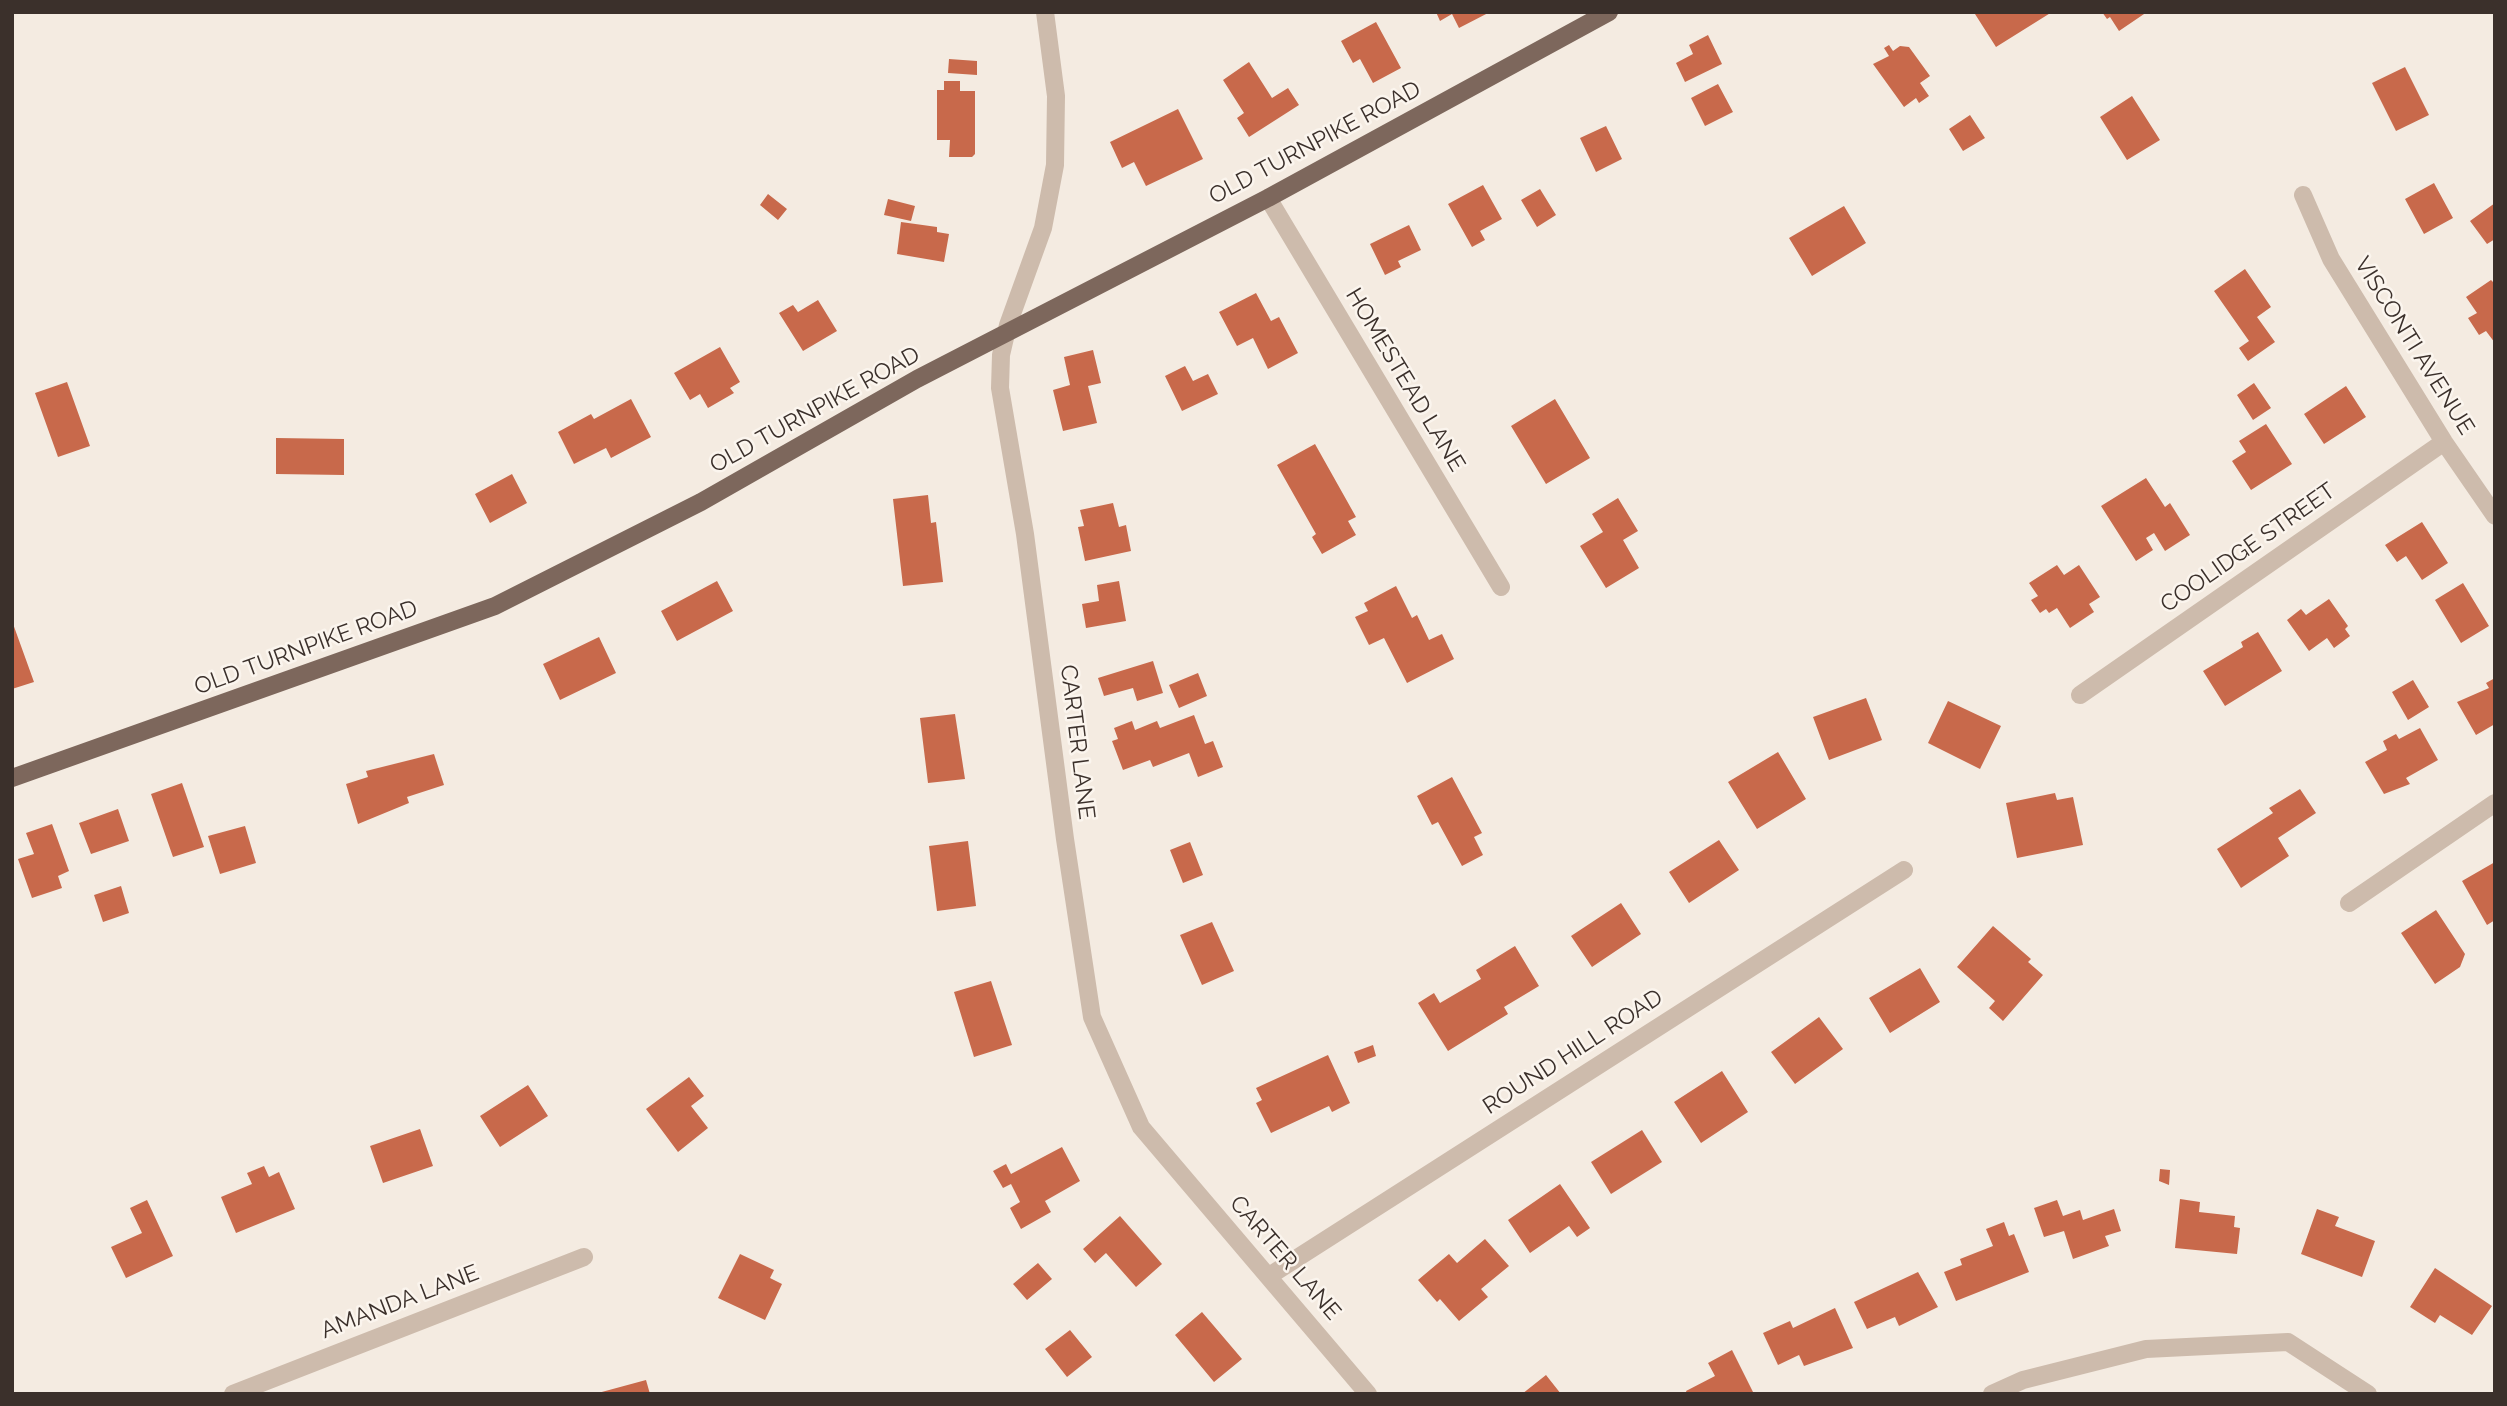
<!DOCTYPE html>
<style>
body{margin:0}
#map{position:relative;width:2507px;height:1406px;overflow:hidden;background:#f4ebe1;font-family:Raleway,sans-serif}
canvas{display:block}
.frame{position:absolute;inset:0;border:14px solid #3b302b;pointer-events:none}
</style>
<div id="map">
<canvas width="2507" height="1406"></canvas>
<div class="frame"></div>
</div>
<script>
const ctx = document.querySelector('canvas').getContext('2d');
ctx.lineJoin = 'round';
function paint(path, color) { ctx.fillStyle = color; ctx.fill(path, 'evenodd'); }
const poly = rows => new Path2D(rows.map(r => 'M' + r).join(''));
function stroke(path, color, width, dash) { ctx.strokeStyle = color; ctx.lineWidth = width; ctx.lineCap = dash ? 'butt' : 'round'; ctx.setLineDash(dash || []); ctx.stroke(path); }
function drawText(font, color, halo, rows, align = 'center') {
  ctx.font = font + ' Raleway,sans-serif'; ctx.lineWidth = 5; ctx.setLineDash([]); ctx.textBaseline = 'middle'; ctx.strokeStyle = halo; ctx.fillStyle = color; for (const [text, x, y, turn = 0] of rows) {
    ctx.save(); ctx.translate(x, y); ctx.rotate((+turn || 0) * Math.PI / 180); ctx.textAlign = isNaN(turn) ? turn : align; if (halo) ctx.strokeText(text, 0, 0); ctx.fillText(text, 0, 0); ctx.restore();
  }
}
paint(poly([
 [1436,12,1490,12,1459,28,1452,14,1440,21],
 [1978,12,2052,12,1996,47,1975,14],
 [2102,12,2147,12,2119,31,2110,17,2107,19],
 [1376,22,1401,68,1373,83,1360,59,1353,63,1341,41],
 [1708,35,1722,64,1685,82,1676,63,1693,54,1689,45],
 [1889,45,1893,51,1900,46,1909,47,1930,76,1920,83,1929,96,1919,103,1916,98,1904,107,1873,64,1889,56,1884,48],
 [949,59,977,61,977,75,948,73],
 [1249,62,1272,98,1288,88,1299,105,1249,137,1237,118,1244,113,1223,80],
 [2405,67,2429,115,2396,131,2372,83],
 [944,81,960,81,960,91,975,91,975,154,972,157,949,157,950,140,937,140,937,90,944,90],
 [1718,84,1733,112,1705,126,1691,98],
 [2132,96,2160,140,2127,160,2100,117],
 [1178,109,1203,159,1146,186,1134,162,1122,168,1110,142],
 [1970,115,1985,138,1963,151,1949,129],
 [1606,126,1622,159,1596,172,1580,138],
 [2434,183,2453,218,2424,234,2405,199],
 [1483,185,1502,219,1480,231,1485,240,1472,247,1448,204],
 [1540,189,1556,215,1537,227,1521,200],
 [768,194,787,209,778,220,760,205],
 [888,199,915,206,911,221,884,215],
 [2495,203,2495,239,2487,244,2470,221],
 [1844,206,1866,243,1812,276,1789,238],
 [901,222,937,227,937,232,949,234,944,262,897,254],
 [1409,225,1421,250,1398,261,1401,267,1385,275,1370,244],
 [2245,269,2271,307,2257,317,2275,342,2248,361,2239,348,2249,341,2214,291],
 [2491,280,2495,284,2495,343,2486,331,2479,335,2468,318,2477,313,2466,297],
 [1256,293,1271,321,1279,317,1298,353,1268,369,1253,338,1237,346,1219,312],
 [818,300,837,331,803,351,779,313,793,305,798,312],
 [720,347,740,382,730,388,734,393,708,408,700,394,690,400,674,373],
 [1093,350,1101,383,1088,386,1097,423,1063,431,1053,390,1070,385,1064,357],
 [1185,366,1193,381,1208,374,1218,394,1182,411,1165,376],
 [67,382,90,446,58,457,35,393],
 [2254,383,2271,408,2253,420,2237,395],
 [2346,386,2366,417,2324,444,2304,414],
 [631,399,651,437,611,458,606,448,574,464,558,432,591,414,594,419],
 [1555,399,1590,458,1546,484,1511,426],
 [2266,424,2292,464,2251,490,2232,461,2246,452,2239,441],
 [276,438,344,439,344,475,276,474],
 [1315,444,1356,517,1348,521,1356,535,1322,554,1312,537,1316,534,1277,465],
 [512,474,527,503,490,523,475,494],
 [2146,478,2165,507,2170,503,2190,535,2165,551,2154,533,2146,538,2153,550,2136,561,2101,506],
 [928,495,931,523,936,522,943,582,903,586,893,499],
 [1618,498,1638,531,1623,540,1639,568,1606,588,1580,546,1603,532,1592,514],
 [1113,503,1119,527,1126,525,1131,551,1085,561,1078,527,1084,526,1080,510],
 [2422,522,2448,563,2422,580,2406,556,2397,562,2385,545],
 [2057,565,2064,575,2079,565,2100,597,2089,604,2094,612,2070,628,2057,608,2049,613,2046,609,2040,613,2031,600,2038,596,2029,583],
 [717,581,733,611,677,641,661,611],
 [1119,581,1126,621,1086,628,1082,604,1099,601,1097,585],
 [2463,583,2489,626,2461,643,2435,600],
 [1396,586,1412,618,1417,615,1429,640,1442,634,1454,659,1407,683,1384,638,1369,645,1355,617,1368,611,1364,603],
 [2329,599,2348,626,2345,629,2350,636,2334,648,2327,638,2309,651,2287,620,2301,609,2306,615],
 [12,621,34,682,12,689],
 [2258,632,2282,671,2225,706,2203,671,2243,647,2241,642],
 [599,637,616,673,560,700,543,664],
 [1153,661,1163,693,1137,701,1133,688,1104,696,1098,678],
 [1198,673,1207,696,1179,708,1169,685],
 [2495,678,2495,724,2476,735,2457,702,2489,688,2486,683],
 [2413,680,2429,707,2408,720,2392,692],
 [1866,698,1882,740,1829,760,1813,717],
 [1948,701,2001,726,1980,769,1928,743],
 [955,714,965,779,928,783,920,718],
 [1194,715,1205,744,1213,741,1223,767,1198,777,1189,753,1153,767,1150,760,1123,770,1112,741,1118,739,1114,728,1132,721,1135,730,1157,721,1160,728],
 [2420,728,2438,760,2406,778,2410,784,2384,794,2365,762,2387,750,2383,741,2396,734,2399,739],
 [1778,752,1806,799,1757,829,1728,782],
 [434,754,444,785,407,797,409,803,358,824,346,784,368,777,366,771],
 [1452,777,1482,833,1474,837,1483,855,1462,866,1438,822,1432,825,1417,796],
 [182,783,204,847,173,857,151,794],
 [2300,789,2316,813,2278,838,2289,856,2241,888,2217,849,2273,813,2269,808],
 [2055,793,2057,800,2073,797,2083,845,2017,858,2006,803],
 [118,809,129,841,91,854,79,823],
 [52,824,69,871,58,876,62,888,32,898,18,859,34,854,26,833],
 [245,826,256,863,220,874,208,836],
 [1719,840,1739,870,1689,903,1669,872],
 [968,841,976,906,937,911,929,846],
 [1190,842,1203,875,1183,883,1170,850],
 [2495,862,2495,920,2487,925,2462,881],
 [121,886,129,913,103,922,94,895],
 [1621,903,1641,934,1592,967,1571,936],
 [2436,910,2465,954,2460,967,2435,984,2401,933],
 [1212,922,1234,971,1202,985,1180,935],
 [1993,926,2031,959,2028,962,2043,975,2003,1021,1989,1008,1995,1001,1957,967],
 [1515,946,1539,986,1504,1007,1508,1014,1448,1051,1418,1003,1434,993,1440,1003,1481,979,1476,970],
 [1920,968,1940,1002,1890,1033,1869,998],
 [991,981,1012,1045,974,1057,954,992],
 [1819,1017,1843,1049,1795,1084,1771,1052],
 [1373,1045,1376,1056,1358,1063,1354,1052],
 [1328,1055,1350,1103,1332,1112,1329,1106,1271,1133,1256,1103,1262,1100,1256,1088],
 [1722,1071,1748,1112,1701,1143,1674,1102],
 [689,1077,704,1096,691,1106,708,1128,678,1152,646,1109],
 [528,1085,548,1116,500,1147,480,1116],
 [420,1129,433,1166,383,1183,370,1146],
 [1642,1130,1662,1162,1611,1194,1591,1162],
 [1062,1147,1080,1181,1045,1201,1051,1212,1021,1229,1010,1208,1020,1202,1011,1184,1003,1188,993,1171,1006,1164,1011,1174],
 [264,1166,269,1177,279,1172,295,1209,236,1233,221,1197,252,1184,247,1173],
 [2160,1169,2170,1170,2169,1185,2159,1181],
 [1560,1184,1590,1228,1577,1237,1569,1226,1530,1253,1508,1220],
 [2180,1199,2200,1202,2199,1212,2235,1216,2234,1227,2240,1228,2237,1254,2175,1248],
 [147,1200,173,1256,126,1278,111,1247,142,1233,130,1208],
 [2057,1200,2063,1216,2080,1210,2083,1220,2114,1209,2121,1231,2105,1236,2109,1246,2073,1259,2064,1231,2044,1237,2034,1208],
 [2317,1209,2339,1217,2335,1226,2375,1241,2362,1277,2301,1254],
 [1120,1216,1162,1264,1136,1287,1106,1253,1095,1263,1083,1249],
 [2004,1222,2009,1236,2014,1234,2029,1272,1956,1301,1944,1272,1962,1265,1960,1259,1993,1246,1986,1229],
 [1485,1239,1509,1266,1481,1289,1488,1297,1459,1321,1440,1299,1437,1302,1418,1280,1449,1254,1457,1263],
 [740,1254,774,1270,770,1278,782,1284,765,1320,718,1298],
 [1038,1263,1052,1279,1027,1300,1013,1284],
 [2435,1268,2492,1306,2472,1335,2440,1315,2435,1323,2410,1307],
 [1918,1272,1938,1307,1899,1326,1895,1317,1867,1329,1854,1302],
 [1835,1308,1853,1348,1804,1366,1799,1355,1778,1365,1763,1333,1790,1321,1793,1328],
 [1202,1312,1242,1359,1214,1382,1175,1335],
 [1070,1330,1092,1357,1067,1377,1045,1349],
 [1732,1350,1754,1394,1687,1394,1686,1391,1715,1376,1708,1363],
 [1546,1375,1561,1394,1522,1394],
 [646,1380,650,1394,598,1394,598,1393]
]), '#c8694b');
stroke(poly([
 [1045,12,1056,96,1055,165,1043,228,1008,325,1001,355,1000,388,1025,534,1065,839,1092,1017,1141,1127,1368,1394],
 [2303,195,2331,259,2444,442,2495,516],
 [1268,198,1501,587],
 [2080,695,2444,442],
 [2349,903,2495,803],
 [1269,1276,1904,870],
 [233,1394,584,1257],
 [1992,1394,2023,1380,2146,1349,2288,1342,2368,1394]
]), '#cdbbac', 18);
stroke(poly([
 [12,778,495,606,701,502,917,379,1268,198,1609,12]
]), '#7d675c', 18);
drawText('23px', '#3b302b', '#fbf5ee', [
 ["OLD TURNPIKE ROAD",1315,143,-28],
 ["VISCONTI AVENUE",2414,346,58],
 ["HOMESTEAD LANE",1405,380,59],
 ["OLD TURNPIKE ROAD",815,410,-29],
 ["COOLIDGE STREET",2248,548,-35],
 ["OLD TURNPIKE ROAD",306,648,-20],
 ["CARTER LANE",1077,742,83],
 ["ROUND HILL ROAD",1573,1052,-33],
 ["CARTER LANE",1285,1258,49],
 ["AMANDA LANE",400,1302,-21]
]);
</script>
